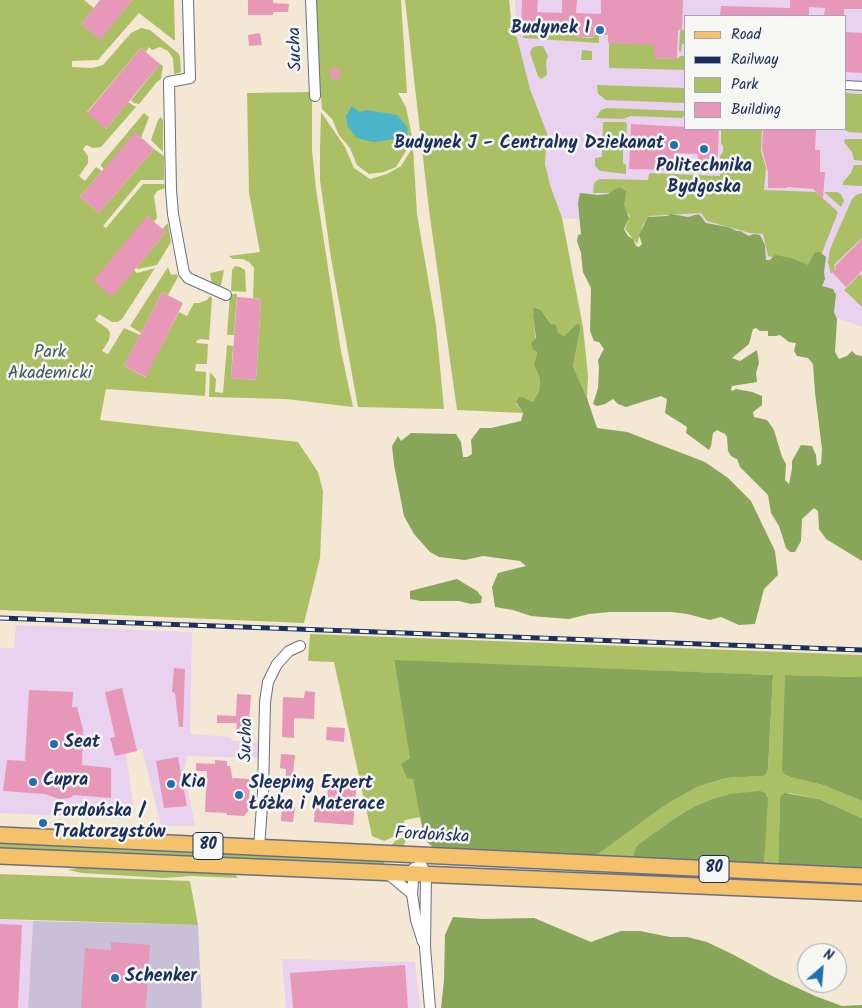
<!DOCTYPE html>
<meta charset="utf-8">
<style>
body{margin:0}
#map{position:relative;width:862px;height:1008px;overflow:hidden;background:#f4e7d4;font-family:Kalam,sans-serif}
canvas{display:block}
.legend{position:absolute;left:684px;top:15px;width:162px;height:115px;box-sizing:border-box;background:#f6f6f2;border:1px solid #9ea6b7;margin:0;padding:6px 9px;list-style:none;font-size:15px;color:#1b2f5e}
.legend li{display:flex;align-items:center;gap:10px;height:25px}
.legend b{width:25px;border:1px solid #9ea6b7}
.north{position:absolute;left:797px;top:943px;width:50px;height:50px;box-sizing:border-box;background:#f6f6f2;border:1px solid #9ea6b7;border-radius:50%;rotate:27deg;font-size:14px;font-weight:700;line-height:20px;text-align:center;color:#1b2f5e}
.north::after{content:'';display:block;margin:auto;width:18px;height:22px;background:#1f6fb2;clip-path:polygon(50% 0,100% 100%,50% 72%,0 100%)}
</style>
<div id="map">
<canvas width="862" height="1008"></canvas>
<ul class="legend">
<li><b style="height:6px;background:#f5c16b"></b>Road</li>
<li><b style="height:6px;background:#1b2f5e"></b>Railway</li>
<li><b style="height:14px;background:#abc065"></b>Park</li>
<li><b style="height:14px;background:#e797b7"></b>Building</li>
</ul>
<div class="north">N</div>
</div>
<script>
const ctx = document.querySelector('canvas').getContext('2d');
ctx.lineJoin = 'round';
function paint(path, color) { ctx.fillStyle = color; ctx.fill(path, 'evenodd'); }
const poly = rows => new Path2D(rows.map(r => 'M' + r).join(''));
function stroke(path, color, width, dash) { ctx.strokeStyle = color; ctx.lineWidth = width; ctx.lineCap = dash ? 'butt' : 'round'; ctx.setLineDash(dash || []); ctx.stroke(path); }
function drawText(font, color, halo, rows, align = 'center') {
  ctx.font = font + ' Kalam,sans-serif'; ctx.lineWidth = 5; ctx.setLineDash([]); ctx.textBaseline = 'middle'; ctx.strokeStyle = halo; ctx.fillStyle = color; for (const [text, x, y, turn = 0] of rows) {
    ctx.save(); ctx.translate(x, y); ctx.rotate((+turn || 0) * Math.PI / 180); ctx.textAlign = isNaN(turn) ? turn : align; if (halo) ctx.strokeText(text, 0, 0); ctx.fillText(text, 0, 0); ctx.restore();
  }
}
paint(poly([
 [515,0,862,0,862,327,795,302,712,229,562,218,550,185,545,164,547,133,530,89,517,38],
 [686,16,846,16,846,129,686,129],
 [16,625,192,632,190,734,230,737,233,741,261,742,259,758,188,756,184,769,195,826,161,826,142,748,137,751,126,754,133,805,125,819,0,813,0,648,14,648],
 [0,919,33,921,28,1008,0,1008],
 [282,959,415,962,420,1008,286,1008]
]), '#e8d2ef');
paint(poly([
 [33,921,198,925,202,1008,28,1008]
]), '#c9bfd8');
paint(poly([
 [0,0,84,0,94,8,81,24,100,39,132,0,174,0,175,41,139,13,98,60,72,61,72,67,92,68,103,65,131,33,141,28,150,30,179,54,180,57,181,71,179,73,174,74,173,58,168,51,160,47,152,50,149,47,146,52,141,48,87,112,106,129,128,102,136,107,101,147,93,148,86,145,83,149,88,156,88,163,79,176,85,181,96,167,102,171,80,197,99,213,154,149,164,156,164,180,141,180,103,226,106,228,143,184,164,184,165,188,157,191,154,196,157,218,154,222,147,216,134,270,137,273,155,268,122,319,118,322,112,322,99,314,95,320,108,329,110,333,109,340,102,351,108,354,124,328,140,335,124,366,145,377,179,312,187,316,194,303,199,303,207,300,210,296,212,298,209,340,201,339,197,340,196,343,208,344,207,364,196,364,195,371,206,372,205,396,106,389,100,420,298,442,318,472,323,491,320,558,304,623,0,610],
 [314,0,401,0,407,93,398,93,406,107,412,137,409,146,396,167,384,172,369,174,357,165,350,148,339,135,332,119,322,109,321,96,318,96],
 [405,0,509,0,512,27,517,38,530,89,547,133,545,164,550,185,562,218,583,327,588,376,587,398,573,366,581,326,579,324,576,324,564,336,558,333,541,310,535,307,533,316,537,352,534,364,540,380,539,391,533,402,525,398,516,403,523,413,457,410,429,210],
 [680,30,686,30,686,44,682,44,681,52,679,51],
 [523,32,574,34,574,37,593,38,593,35,599,35,599,43,523,38],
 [609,43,655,44,654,58,677,59,680,56,686,56,686,70,609,68],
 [537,46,543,46,548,56,546,61,547,75,541,79,538,76,530,53,532,48],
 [582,50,592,51,592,60,581,60],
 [160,64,163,66,161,79,157,82,139,104,134,103,131,100],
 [597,85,686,88,686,99,684,103,606,100,598,94],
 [312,92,312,150,316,189,340,346,353,407,286,399,209,397,210,372,216,379,215,392,223,393,227,345,233,346,231,378,256,380,261,299,253,298,254,268,249,262,243,259,233,259,229,256,260,252,249,193,247,93],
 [846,93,862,94,862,133,849,132,843,129,846,129],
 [607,108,684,111,684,116,682,118,631,116,623,119,596,118,601,110],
 [321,112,345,147,354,168,370,179,387,174,401,166,413,147,417,214,436,325,444,409,358,407,331,258,320,180,320,147],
 [144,113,149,117,141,138,104,169,101,166,101,164],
 [161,117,163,121,163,152,151,140,158,120],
 [603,122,625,122,627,124,626,146,623,148,623,163,626,165,626,174,600,171,595,166,595,158,602,157],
 [721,129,762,129,761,151,766,168,764,190,816,192,838,212,815,271,768,256,763,234,750,233,707,221,701,213,649,216,643,225,637,244,625,229,630,216,609,193,593,193,594,183,599,179,648,180,649,174,651,173,720,176,720,156,723,152,723,146,721,143],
 [845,139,862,139,862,161,854,160,852,152,844,142],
 [854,165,862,165,862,186,843,185,843,182,851,173],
 [824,192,837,192,841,194,844,201,841,207],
 [862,193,862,238,834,265,835,268,831,274,828,262,830,249,852,199,856,195],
 [168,223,171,242,157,265,138,269,136,268,166,232,162,229],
 [235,266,240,267,245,270,246,292,231,291,232,270],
 [168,267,171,275,177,274,178,277,168,295,162,292,141,333,130,326],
 [224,270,221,285,219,287,212,285,210,273],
 [860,274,862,276,862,307,844,290],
 [230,294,237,294,234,335,227,335],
 [310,634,862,655,862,677,785,675,787,776,823,785,862,801,862,818,819,799,789,793,780,799,778,867,764,866,767,795,729,794,712,799,695,806,678,816,640,843,673,862,584,858,604,850,664,806,697,787,726,778,762,776,768,769,773,675,394,661,421,817,405,820,397,835,384,841,372,836,334,662,308,661],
 [408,837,403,846,398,848,390,847,397,839],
 [0,841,384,859,384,864,309,861,243,863,0,852],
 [87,866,235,874,238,878,191,876,164,878,82,873,68,870],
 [0,874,190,881,198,925,0,919]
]), '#abc065');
paint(poly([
 [619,187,626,191,624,205,629,218,624,229,628,236,633,239,636,246,639,247,642,244,639,235,648,217,667,216,671,214,688,217,699,214,706,223,728,227,737,231,740,231,749,236,754,234,760,235,765,245,766,260,770,260,775,255,781,256,794,259,808,265,815,252,820,252,826,257,824,272,825,279,822,286,833,289,836,295,834,312,837,319,835,352,839,359,847,356,852,351,856,355,862,356,862,561,826,539,819,529,818,511,814,508,802,519,801,541,795,552,790,552,786,548,779,526,771,513,768,495,740,467,737,459,731,456,728,451,727,437,725,434,717,430,713,433,711,446,709,450,686,433,687,427,665,413,667,399,661,396,626,407,618,404,613,399,605,404,597,406,593,404,598,388,599,367,598,360,604,349,599,342,594,341,590,331,591,288,583,272,581,253,577,241,578,235,581,234,578,203,580,193,598,195,608,194],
 [756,328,760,331,768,331,768,336,776,336,780,335,789,342,796,343,794,351,797,356,808,358,813,364,815,393,822,449,821,464,817,466,816,455,812,446,801,445,792,461,792,469,789,484,785,480,786,464,782,457,774,430,767,420,754,417,753,412,762,405,762,396,752,392,736,389,732,391,731,389,732,386,757,382,756,373,759,363,757,350,740,361,732,358,749,344,753,329],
 [534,307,541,310,551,324,556,325,558,333,564,336,576,324,579,324,581,326,573,366,587,398,597,428,627,432,705,462,728,478,751,501,775,551,778,575,764,589,755,624,739,625,721,617,710,620,687,614,672,612,610,612,589,614,569,619,531,616,513,610,495,607,492,587,498,573,526,566,520,561,483,556,465,560,439,557,430,552,414,534,404,516,394,465,392,446,398,436,401,441,411,433,456,434,461,442,463,457,467,457,472,454,471,440,480,428,491,428,521,421,523,413,516,402,519,397,525,398,533,402,539,391,540,380,534,364,537,352,533,349,531,343,536,338,533,316],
 [457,579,477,591,482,597,481,603,471,604,459,601,421,601,410,599,410,591],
 [394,660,773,675,768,769,765,775,762,776,726,778,697,787,664,806,604,850,593,856,436,849,429,844,424,837,413,779,407,778,401,764,410,758],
 [785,675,862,677,862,801,823,785,790,777,784,774,782,768],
 [760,791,765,793,768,798,764,866,673,862,633,857,636,848,640,843,678,816,695,806,712,799,729,794],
 [785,793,819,799,862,818,862,870,778,867,780,799,781,796],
 [453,917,484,919,534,918,591,942,621,931,640,931,670,937,687,937,707,942,734,955,774,977,815,996,842,1006,862,1005,862,1008,441,1008,444,980,445,935]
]), '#88a65a');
paint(poly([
 [352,106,360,112,367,110,397,115,407,127,408,135,405,137,382,141,373,142,361,139,356,137,348,127,346,116]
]), '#4bb4c9');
paint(poly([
 [100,0,132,0,100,40,81,24],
 [248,0,273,0,273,3,289,4,288,12,273,12,273,15,248,15],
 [522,0,538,0,537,12,562,13,562,0,577,0,576,13,601,14,601,0,683,0,682,30,678,30,677,59,654,58,654,45,608,43,608,35,593,34,593,37,574,37,574,33,521,31],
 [790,0,862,0,862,9,844,9,844,16,824,16,825,8,809,7,809,16,720,16,721,6,790,8],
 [846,32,862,33,862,73,846,72],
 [260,33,262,45,249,46,248,35],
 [141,48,160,64,106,129,87,113],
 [330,68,339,68,340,79,331,79],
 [631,124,686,127,686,129,719,129,717,173,697,172,698,154,674,153,673,170,629,169],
 [763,129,816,129,815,150,820,150,820,172,825,172,823,198,813,189,788,187,786,188,768,188,768,172,762,149],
 [135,132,154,149,99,213,80,197],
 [147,216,166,232,112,297,93,281],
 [862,239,862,271,846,287,832,272,836,268,835,266],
 [162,292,183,303,146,377,124,366],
 [237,297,261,299,256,380,231,378],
 [174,668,185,669,183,727,179,727,175,693,172,692],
 [122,688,137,751,115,756,110,738,115,737,105,692],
 [29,690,73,692,72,707,77,707,83,729,82,765,111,768,111,798,74,795,70,798,59,799,45,794,3,791,7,760,25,761],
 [305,691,315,692,314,719,294,718,294,738,282,737,283,697,304,698],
 [237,694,251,695,248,735,236,734,237,723,217,723,217,715,236,716],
 [327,727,345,728,344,742,326,740],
 [281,754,295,755,292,786,285,786,286,769,280,768],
 [178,757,187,806,164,808,156,761],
 [215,760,227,761,227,766,230,766,233,781,233,778,250,779,249,810,244,816,227,815,227,813,205,812,207,771,196,771,196,763,215,764],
 [336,780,357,781,353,825,314,822,315,808,327,809,328,782,336,783],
 [282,806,295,807,293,822,281,821],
 [0,924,22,925,18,1008,0,1008],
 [111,942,150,945,146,1008,81,1008,85,948,111,950],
 [405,965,408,1008,293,1008,290,973]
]), '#e797b7');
const pedestrian = poly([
 [846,85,862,86]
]);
const minor = poly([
 [188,0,190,78,169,82,171,190,173,214,184,273,188,278,226,295],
 [311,0,315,96],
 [259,848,263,792,265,702,268,682,277,664,289,651,300,646],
 [417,855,426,875,425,947,430,1008],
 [414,868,412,894,416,920,423,942],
 [387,873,412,894]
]);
const primary = poly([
 [0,835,862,876],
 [0,856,862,893]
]);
stroke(pedestrian, '#676f87', 10);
stroke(minor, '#676f87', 12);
stroke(primary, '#676f87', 18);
stroke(pedestrian, '#fff', 8);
stroke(minor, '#fff', 10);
stroke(primary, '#f5c16b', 15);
const rail = poly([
 [0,618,862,650]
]);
stroke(rail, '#1b2f5e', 5);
stroke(rail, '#f6f6f2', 3, [9]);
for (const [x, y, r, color] of [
 [600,30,5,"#1f6fb2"],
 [674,145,5,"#1f6fb2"],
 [704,149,5,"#1f6fb2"],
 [54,744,5,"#1f6fb2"],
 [33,782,5,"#1f6fb2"],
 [171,784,5,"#1f6fb2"],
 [239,795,5,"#1f6fb2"],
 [43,823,5,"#1f6fb2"],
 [115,978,5,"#1f6fb2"]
]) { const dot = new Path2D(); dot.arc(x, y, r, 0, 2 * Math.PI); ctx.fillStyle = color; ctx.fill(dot); stroke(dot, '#f6f6f2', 2); }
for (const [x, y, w] of [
 [208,846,30],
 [714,869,30]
]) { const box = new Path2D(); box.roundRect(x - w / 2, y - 13.5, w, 27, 4); ctx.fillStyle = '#f6f6f2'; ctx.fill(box); stroke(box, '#1b2f5e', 1); }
drawText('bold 16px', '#1b2f5e', null, [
 ["80",208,846],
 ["80",714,869]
]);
drawText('bold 18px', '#1b2f5e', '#f6f6f2', [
 ["Budynek I",590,30,"right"],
 ["Budynek J - Centralny Dziekanat",664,145,"right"],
 ["Politechnika",704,168,"center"],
 ["Bydgoska",704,189,"center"],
 ["Seat",64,744],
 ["Cupra",43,782],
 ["Kia",181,784],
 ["Sleeping Expert",249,785],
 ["Łóżka i Materace",249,806],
 ["Fordońska /",53,813],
 ["Traktorzystów",53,834],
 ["Schenker",125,978]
], 'left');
drawText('18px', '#1b2f5e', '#f6f6f2', [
 ["Sucha",297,49,-92],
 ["Sucha",248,740,-89],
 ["Fordońska",432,837,3]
]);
drawText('18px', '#465a60', '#f6f6f2', [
 ["Park",50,354],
 ["Akademicki",50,375]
]);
</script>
